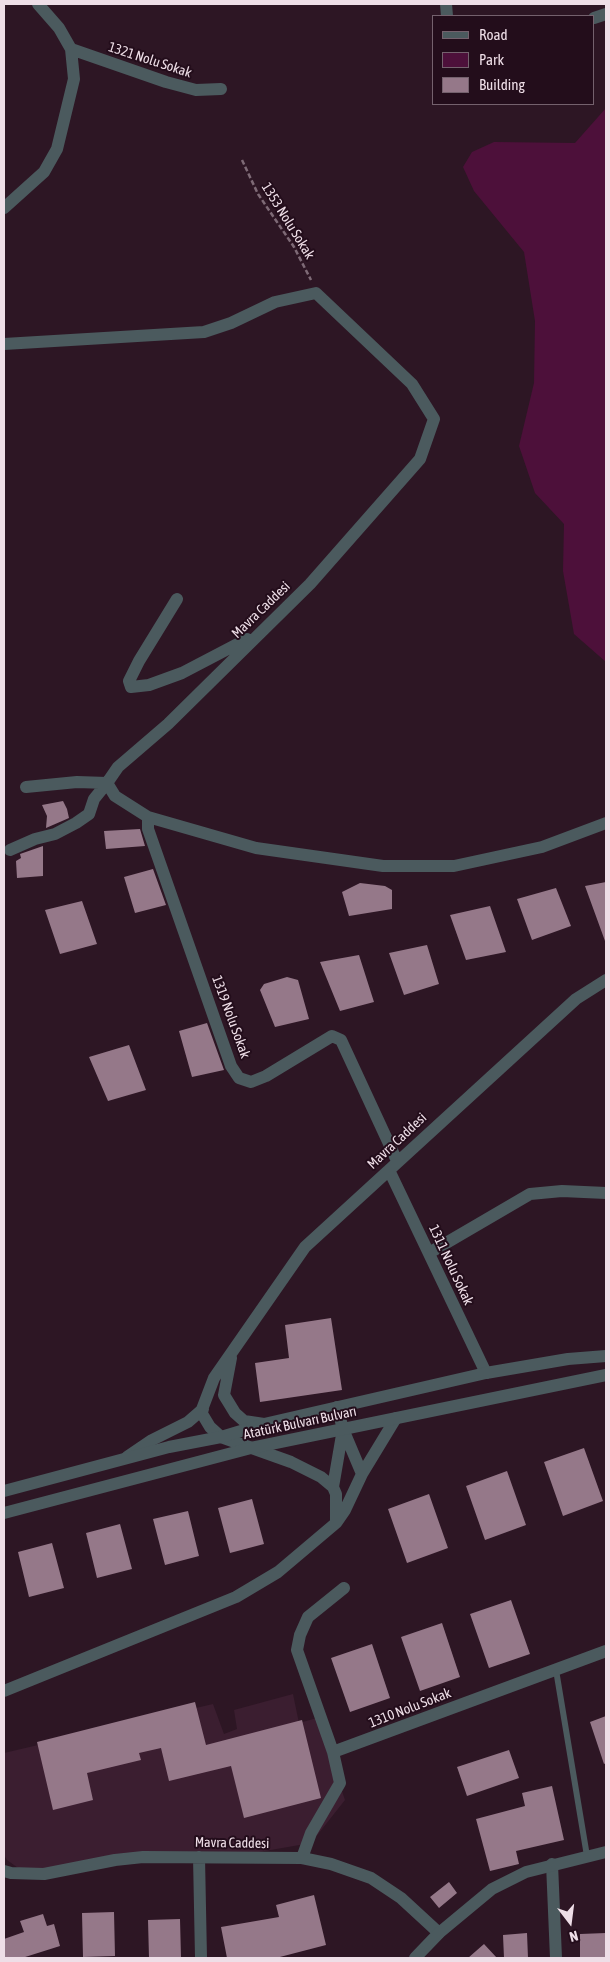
<!DOCTYPE html>
<meta charset="utf-8">
<style>
body{margin:0}
#map{position:relative;width:610px;height:1962px;overflow:hidden;background:#2d1624;font-family:"Asap Condensed",sans-serif}
canvas{display:block}
.frame{position:absolute;inset:0;border:5px solid #eedee7;pointer-events:none}
.legend{position:absolute;left:432px;top:15px;width:162px;height:90px;box-sizing:border-box;background:#230d1b;border:1px solid #74616d;margin:0;padding:6px 9px;list-style:none;font-size:15px;color:#eedee7}
.legend li{display:flex;align-items:center;gap:10px;height:25px}
.legend b{width:25px;border:1px solid #74616d}
.north{position:absolute;left:545px;top:1897px;width:50px;height:50px;-webkit-text-stroke:4px #230d1b;paint-order:stroke;rotate:165deg;font-size:14px;font-weight:700;line-height:20px;text-align:center;color:#eedee7}
.north::after{content:'';display:block;margin:auto;width:18px;height:22px;background:#eedee7;clip-path:polygon(50% 0,100% 100%,50% 72%,0 100%)}
</style>
<div id="map">
<canvas width="610" height="1962"></canvas>
<div class="frame"></div>
<ul class="legend">
<li><b style="height:6px;background:#4b5a5e"></b>Road</li>
<li><b style="height:14px;background:#4d103a"></b>Park</li>
<li><b style="height:14px;background:#957889"></b>Building</li>
</ul>
<div class="north">N</div>
</div>
<script>
const ctx = document.querySelector('canvas').getContext('2d');
ctx.lineJoin = 'round';
function paint(path, color) { ctx.fillStyle = color; ctx.fill(path, 'evenodd'); }
const poly = rows => new Path2D(rows.map(r => 'M' + r).join(''));
function stroke(path, color, width, dash) { ctx.strokeStyle = color; ctx.lineWidth = width; ctx.lineCap = dash ? 'butt' : 'round'; ctx.setLineDash(dash || []); ctx.stroke(path); }
function drawText(font, color, halo, rows, align = 'center') {
  ctx.font = font + ' "Asap Condensed",sans-serif'; ctx.lineWidth = 4; ctx.setLineDash([]); ctx.textBaseline = 'middle'; ctx.strokeStyle = halo; ctx.fillStyle = color; for (const [text, x, y, turn = 0] of rows) {
    ctx.save(); ctx.translate(x, y); ctx.rotate((+turn || 0) * Math.PI / 180); ctx.textAlign = isNaN(turn) ? turn : align; if (halo) ctx.strokeText(text, 0, 0); ctx.fillText(text, 0, 0); ctx.restore();
  }
}
paint(poly([
 [293,1694,299,1723,317,1718,345,1800,311,1843,213,1860,197,1852,32,1878,7,1860,4,1855,4,1753,213,1704,224,1734,237,1729,234,1710]
]), '#3b1e30');
paint(poly([
 [606,108,606,662,574,634,563,571,564,524,535,493,519,446,534,383,535,321,524,252,474,191,463,167,472,152,494,142,575,143]
]), '#4d103a');
paint(poly([
 [63,801,67,809,69,818,46,828,47,816,42,805],
 [140,829,145,846,106,849,104,831],
 [43,846,43,876,17,878,16,861,21,858,20,854],
 [153,869,166,905,135,913,124,877],
 [606,882,606,941,605,941,585,886],
 [360,883,385,886,392,890,392,909,349,916,342,892],
 [556,888,571,926,532,940,517,899],
 [82,901,97,944,60,954,45,910],
 [490,906,506,952,466,960,450,915],
 [427,945,439,984,404,995,389,953],
 [359,955,374,1002,340,1011,320,962],
 [287,977,298,980,309,1019,275,1027,260,990,264,984],
 [207,1023,224,1070,192,1077,179,1031],
 [129,1045,146,1090,108,1101,89,1057],
 [331,1318,342,1390,260,1402,255,1363,289,1358,285,1325],
 [584,1448,603,1501,563,1516,544,1462],
 [507,1471,526,1525,485,1540,466,1486],
 [429,1494,448,1548,407,1563,388,1509],
 [252,1499,264,1544,230,1553,218,1508],
 [188,1511,199,1556,165,1565,153,1519],
 [120,1524,132,1569,97,1578,86,1533],
 [52,1543,64,1588,29,1597,18,1552],
 [511,1600,530,1654,489,1668,470,1614],
 [442,1623,460,1677,420,1691,401,1637],
 [372,1644,390,1698,350,1712,331,1658],
 [195,1702,206,1745,302,1720,321,1798,244,1818,231,1766,169,1781,161,1748,139,1753,141,1760,87,1773,93,1800,53,1810,37,1742],
 [606,1716,606,1763,604,1764,590,1722],
 [509,1750,519,1778,467,1796,457,1767],
 [552,1786,564,1840,516,1851,519,1864,490,1871,476,1819,525,1806,522,1793],
 [449,1882,457,1893,439,1908,430,1897],
 [314,1895,326,1945,276,1958,227,1958,221,1927,279,1917,276,1905],
 [114,1912,115,1956,83,1957,82,1913],
 [43,1914,47,1926,54,1924,60,1946,22,1958,4,1958,4,1939,24,1932,20,1921],
 [180,1919,181,1958,149,1958,148,1920],
 [527,1933,528,1958,504,1958,503,1935],
 [606,1933,606,1958,580,1958,580,1934],
 [484,1944,497,1958,468,1958]
]), '#957889');
stroke(poly([
 [242,160,258,194,294,247,311,280]
]), '#7e6a76', 2.5, [5, 2.5]);
stroke(poly([
 [556,1670,587,1856]
]), '#4b5a5e', 6);
stroke(poly([
 [446,4,447,16],
 [594,18,606,14],
 [71,49,166,82,196,90,221,89],
 [4,208,44,172,57,149,74,79,71,49,59,28,38,4],
 [4,344,204,332,231,323,275,302,316,293,412,384,434,419,420,459,310,584,168,724,118,767,107,783,115,796,148,817,256,848,383,866,454,866,542,847,606,823],
 [177,599,139,661,129,681,131,687,149,685,182,673,247,639],
 [148,817,148,829,231,1066,239,1078,251,1082,266,1076,332,1036,341,1040,397,1161],
 [10,850,35,839,55,834,76,823,89,814,94,799,107,783,77,782,26,787],
 [389,1170,486,1373],
 [429,1253,530,1194,562,1191,606,1193],
 [231,1358,224,1395,235,1413,244,1421,264,1424],
 [337,1407,343,1429,362,1474],
 [127,1457,152,1440,188,1422,203,1409],
 [333,1487,343,1429],
 [336,1523,336,1494,333,1487,321,1477,291,1462,221,1437,210,1427,201,1412,214,1378,305,1247,576,999,606,980],
 [4,1691,236,1597,278,1572,336,1523,345,1510,362,1474,396,1418],
 [333,1752,297,1650,300,1635,308,1617,344,1588],
 [199,1857,201,1958],
 [302,1858,311,1833,340,1783,333,1752,606,1651],
 [552,1864,556,1958],
 [4,1871,11,1873,44,1874,115,1860,143,1857,302,1858,331,1864,371,1878,401,1898,439,1933]
]), '#4b5a5e', 12);
stroke(poly([
 [4,1491,169,1447,221,1437,264,1424,486,1373,568,1359,606,1356],
 [4,1513,251,1448,606,1375],
 [415,1958,439,1933,492,1889,526,1872,606,1852]
]), '#4b5a5e', 12);
drawText('14px', '#eedee7', '#230d1b', [
 ["1321 Nolu Sokak",150,60,18],
 ["1353 Nolu Sokak",288,221,58],
 ["Mavra Caddesi",261,610,-44],
 ["1319 Nolu Sokak",231,1017,70],
 ["Mavra Caddesi",397,1141,-43],
 ["1311 Nolu Sokak",451,1265,65],
 ["Atatürk Bulvarı Bulvarı",300,1423,-12],
 ["1310 Nolu Sokak",410,1708,-21],
 ["Mavra Caddesi",232,1843,1]
]);
</script>
